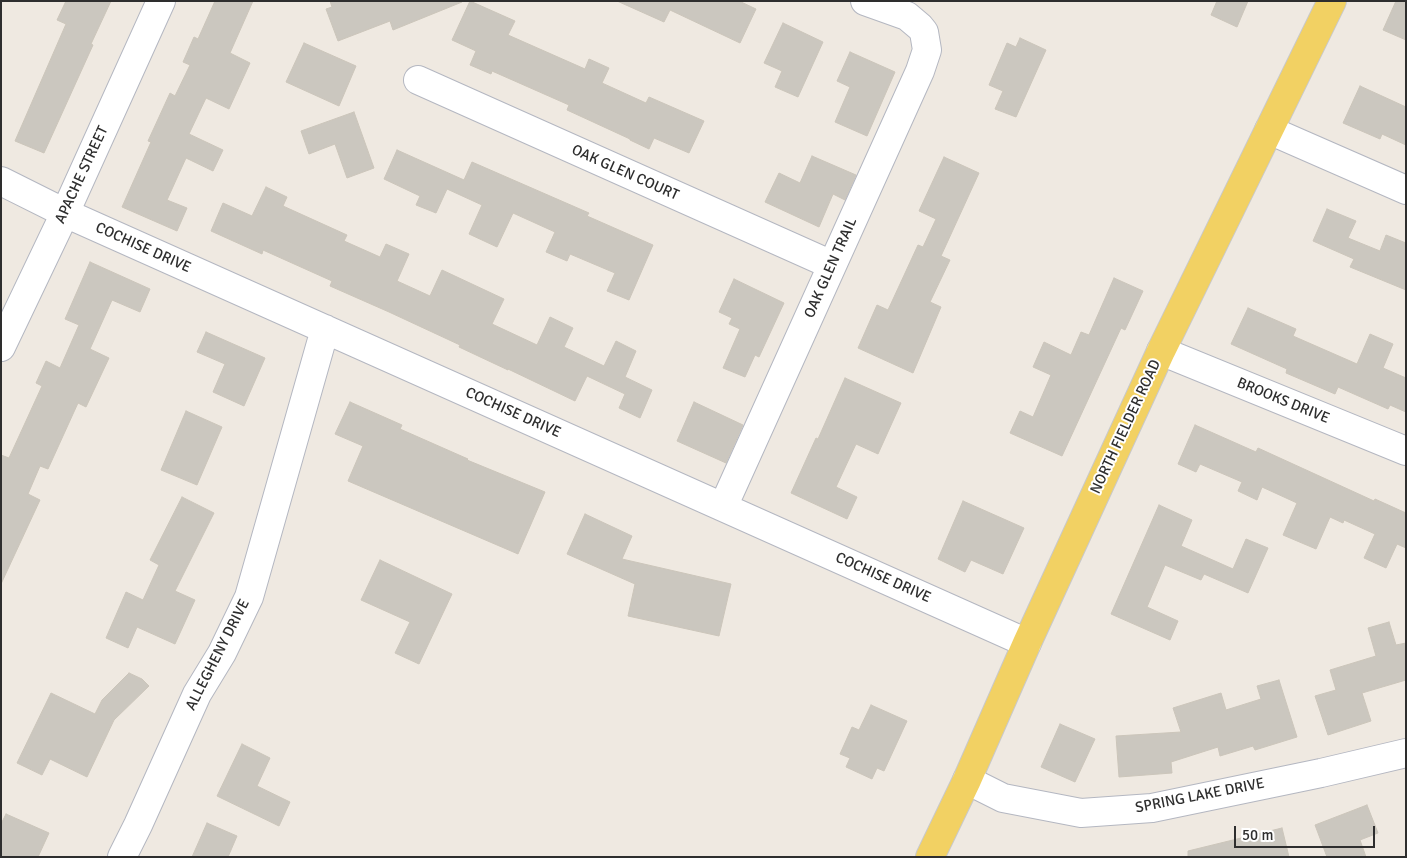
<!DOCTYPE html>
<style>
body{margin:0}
#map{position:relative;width:1407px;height:858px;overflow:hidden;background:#efe9e1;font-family:Signika,sans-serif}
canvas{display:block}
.frame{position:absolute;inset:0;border:2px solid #2e2e2e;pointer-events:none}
.scale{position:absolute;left:1234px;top:826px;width:141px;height:22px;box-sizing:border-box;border:2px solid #2e2e2e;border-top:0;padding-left:6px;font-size:15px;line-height:18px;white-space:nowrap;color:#2e2e2e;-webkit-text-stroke:4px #fff;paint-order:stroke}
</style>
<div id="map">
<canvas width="1407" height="858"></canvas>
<div class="frame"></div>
<div class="scale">50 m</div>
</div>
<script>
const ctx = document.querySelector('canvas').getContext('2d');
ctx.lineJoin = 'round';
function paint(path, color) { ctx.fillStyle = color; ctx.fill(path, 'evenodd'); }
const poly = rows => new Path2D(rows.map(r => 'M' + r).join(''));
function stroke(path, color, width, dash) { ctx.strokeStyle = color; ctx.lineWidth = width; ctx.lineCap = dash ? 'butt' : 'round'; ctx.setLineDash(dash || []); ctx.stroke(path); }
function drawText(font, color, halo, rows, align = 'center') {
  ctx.font = font + ' Signika,sans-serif'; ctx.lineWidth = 4; ctx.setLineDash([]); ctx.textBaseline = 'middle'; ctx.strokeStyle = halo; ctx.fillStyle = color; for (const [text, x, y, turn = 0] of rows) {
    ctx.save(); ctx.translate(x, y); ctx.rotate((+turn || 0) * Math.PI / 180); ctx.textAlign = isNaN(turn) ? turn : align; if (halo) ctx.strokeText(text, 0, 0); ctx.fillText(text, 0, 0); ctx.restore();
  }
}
const building = poly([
 [66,1,111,1,91,44,93,45,44,153,15,141,66,24,57,20,66,1],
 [215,1,253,1,230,53,250,63,229,109,206,98,189,134,223,150,213,171,186,158,167,200,187,208,177,231,122,207,151,142,148,141,170,93,175,96,190,65,183,62,194,37,198,39,215,1],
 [330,1,462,1,462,2,393,30,390,21,338,41,326,9,332,7,330,1],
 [470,1,515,21,508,35,585,69,589,59,609,68,602,83,646,103,649,97,704,121,689,153,654,138,649,149,630,140,630,139,567,110,569,105,492,71,491,74,470,65,476,51,452,40,470,1],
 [617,1,739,1,756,9,740,43,670,10,664,22,617,1],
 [1217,1,1248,1,1237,27,1211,15,1217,1],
 [1396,1,1406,1,1406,40,1383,30,1396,1],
 [783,23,823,42,798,97,775,87,782,71,764,63,783,23],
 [1020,38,1046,50,1016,117,995,109,1003,91,989,85,1007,43,1016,47,1020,38],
 [304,43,356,66,339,106,286,82,304,43],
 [850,52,895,72,867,136,835,122,850,87,837,81,850,52],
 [1360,86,1406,107,1406,145,1382,134,1380,139,1343,123,1360,86],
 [354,112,374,168,347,178,335,144,309,154,301,131,354,112],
 [397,150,464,180,472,162,589,213,587,216,653,245,629,300,607,291,615,273,570,254,567,261,546,252,555,232,513,213,497,247,469,234,482,205,447,189,436,213,416,205,420,196,384,179,397,150],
 [812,156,856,175,845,200,833,194,819,227,765,202,779,173,800,183,812,156],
 [944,157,979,173,941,256,950,260,930,302,941,307,913,373,858,348,877,305,888,310,918,245,923,247,936,219,919,211,944,157],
 [266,187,287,197,283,206,347,235,344,241,380,257,386,244,409,254,397,281,430,296,442,270,504,299,492,324,537,345,550,317,573,328,564,347,604,366,616,341,636,351,625,377,652,390,640,418,619,408,625,394,587,376,575,401,508,369,508,370,459,347,460,345,389,312,330,286,332,281,263,250,262,254,211,231,223,203,252,216,266,187],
 [1327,209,1356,221,1348,238,1380,251,1386,235,1406,243,1406,290,1350,267,1354,259,1313,241,1327,209],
 [90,262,150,289,140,312,112,300,90,349,109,358,86,407,78,403,48,469,40,466,28,494,40,500,1,584,1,455,9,458,42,386,36,383,46,361,60,368,79,325,65,319,90,262],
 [1114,278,1143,291,1125,330,1121,328,1062,456,1010,433,1020,411,1033,417,1051,375,1033,367,1044,342,1071,355,1081,332,1089,335,1114,278],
 [734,279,784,303,759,357,755,355,745,377,723,368,740,329,729,324,732,318,719,312,734,279],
 [1248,308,1296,329,1293,336,1357,364,1370,334,1393,344,1383,368,1406,378,1406,412,1390,405,1388,409,1338,387,1335,394,1286,373,1287,369,1231,344,1248,308],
 [206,332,265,358,244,406,213,392,225,364,197,352,206,332],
 [845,378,901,403,878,454,856,444,836,487,857,497,847,519,791,493,816,438,818,439,845,378],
 [350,402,402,425,400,429,468,459,467,460,545,492,518,554,348,481,363,446,335,434,350,402],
 [694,402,743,425,726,463,677,441,694,402],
 [186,411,222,427,197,485,161,470,186,411],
 [1195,425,1256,452,1258,448,1374,501,1375,499,1406,513,1406,548,1397,544,1386,568,1364,558,1375,534,1344,520,1343,523,1330,517,1316,549,1283,535,1297,503,1262,487,1257,500,1238,491,1242,482,1200,464,1196,472,1178,464,1195,425],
 [182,497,214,513,175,591,195,600,175,644,137,627,128,648,106,638,126,592,143,600,159,565,150,560,182,497],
 [963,501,1024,528,1003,574,971,560,965,572,938,559,963,501],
 [1159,505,1192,520,1181,546,1233,569,1246,539,1268,548,1248,593,1204,574,1201,580,1165,565,1147,607,1178,621,1170,640,1111,614,1159,505],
 [585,514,632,536,622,559,731,584,719,636,628,616,635,584,567,554,585,514],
 [380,560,452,594,419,664,395,653,410,622,361,600,380,560],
 [1389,622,1396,645,1406,643,1406,680,1362,693,1371,721,1328,735,1315,696,1336,690,1330,670,1376,656,1368,628,1389,622],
 [129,673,142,679,149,686,114,720,87,777,50,759,42,775,17,763,51,693,95,714,102,700,129,673],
 [1279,680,1297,737,1255,750,1253,746,1220,756,1218,747,1171,762,1172,773,1119,777,1116,736,1181,732,1173,708,1221,693,1226,710,1261,699,1257,686,1279,680],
 [871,705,907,721,884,771,877,768,872,779,846,767,850,758,840,754,852,727,859,730,871,705],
 [1060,724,1095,739,1075,782,1041,767,1060,724],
 [242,744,270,758,257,786,290,802,279,826,217,796,242,744],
 [1367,805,1378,833,1360,840,1366,857,1327,857,1315,825,1367,805],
 [6,814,49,833,38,857,1,857,1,824,6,814],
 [207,823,237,836,228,857,192,857,207,823],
 [1282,828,1289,857,1188,857,1188,851,1282,828]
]);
paint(building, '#cbc7bf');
stroke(building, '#cbc5ba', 1);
const minor = poly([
 [418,80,832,265],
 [1269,130,1406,190],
 [1,181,65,213,1027,643],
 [1,347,65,213,161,1],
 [1161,351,1406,451],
 [723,507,920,71,927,50,924,32,920,27,907,16,865,1],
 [967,780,1003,798,1081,813,1152,808,1321,773,1406,753],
 [122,857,138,825,197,694,222,653,249,597,325,329]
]);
const major = poly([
 [930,857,967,780,1027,643,1161,351,1332,1]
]);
stroke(minor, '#b4b7c1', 30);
stroke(major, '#c9c9c9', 30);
stroke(minor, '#fff', 28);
stroke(major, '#f2d163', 28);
drawText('15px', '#2e2e2e', '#fff', [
 ["OAK GLEN COURT",625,173,24],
 ["APACHE STREET",82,175,-65],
 ["COCHISE DRIVE",143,248,24],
 ["OAK GLEN TRAIL",831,268,-66],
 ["BROOKS DRIVE",1283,401,22],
 ["COCHISE DRIVE",513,413,24],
 ["NORTH FIELDER ROAD",1126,427,-65],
 ["COCHISE DRIVE",883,578,24],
 ["ALLEGHENY DRIVE",218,655,-63],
 ["SPRING LAKE DRIVE",1200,796,-11]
]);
</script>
